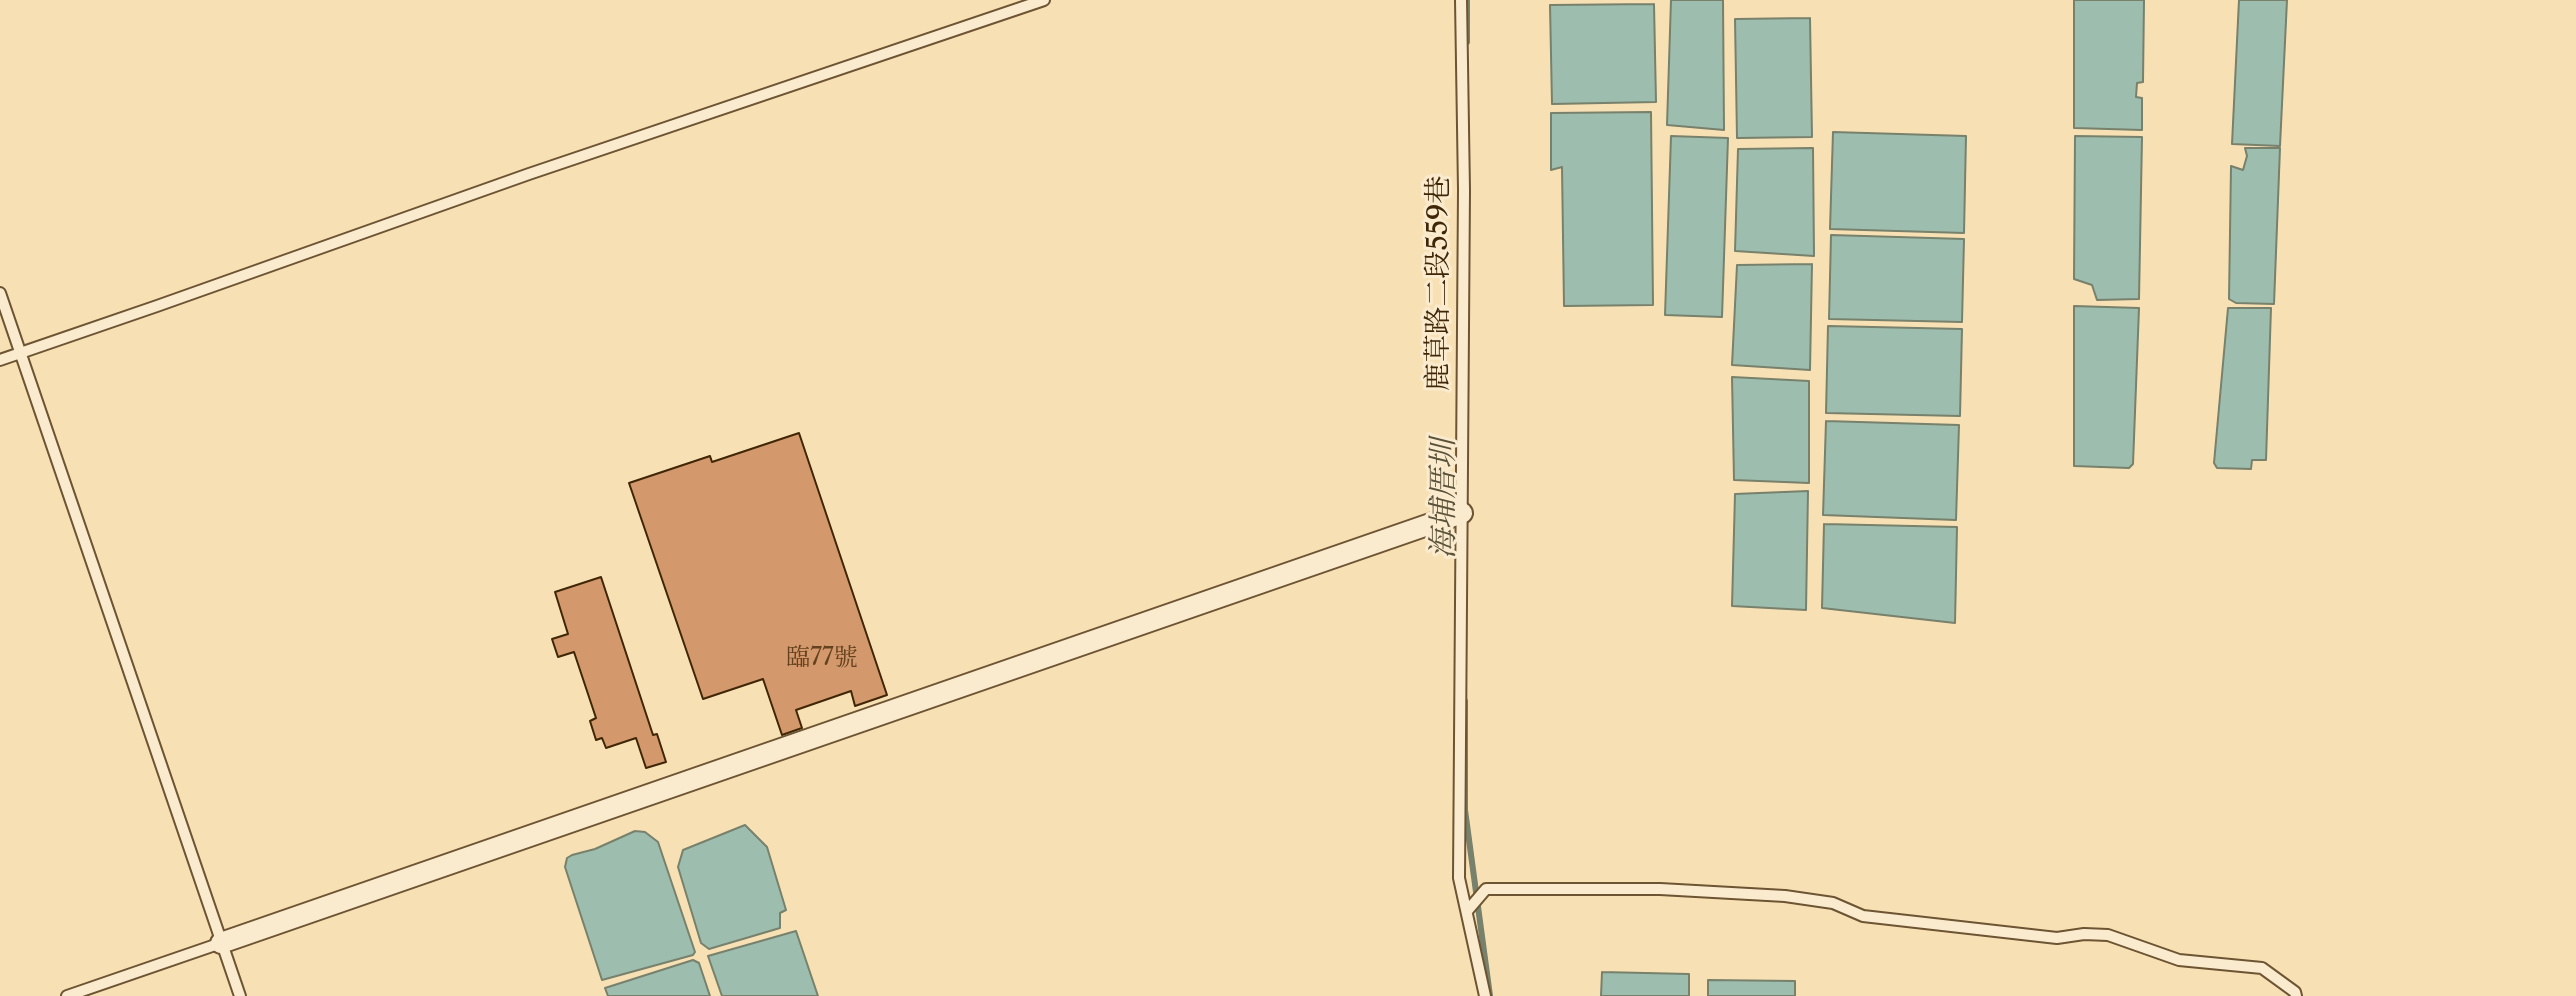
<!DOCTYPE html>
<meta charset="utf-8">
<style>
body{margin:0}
canvas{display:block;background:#f8e0b5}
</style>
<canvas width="2576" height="996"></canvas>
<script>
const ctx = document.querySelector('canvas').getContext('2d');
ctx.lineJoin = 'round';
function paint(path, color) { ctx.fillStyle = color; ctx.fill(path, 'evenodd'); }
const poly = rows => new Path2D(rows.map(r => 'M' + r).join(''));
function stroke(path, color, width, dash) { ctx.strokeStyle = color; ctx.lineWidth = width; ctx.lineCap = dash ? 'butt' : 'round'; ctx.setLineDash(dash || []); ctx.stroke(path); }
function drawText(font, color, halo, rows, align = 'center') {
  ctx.font = font + ' "Libre Caslon Text","Noto Serif TC",serif'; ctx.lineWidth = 6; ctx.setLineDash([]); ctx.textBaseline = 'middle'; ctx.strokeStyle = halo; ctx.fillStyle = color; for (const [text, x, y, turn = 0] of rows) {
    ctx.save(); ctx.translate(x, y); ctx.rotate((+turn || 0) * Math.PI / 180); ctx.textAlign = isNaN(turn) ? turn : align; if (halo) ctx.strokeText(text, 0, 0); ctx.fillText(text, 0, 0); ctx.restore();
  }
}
const water = poly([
 [1671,0,1723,0,1724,130,1667,125,1671,0],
 [2074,0,2144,0,2143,82,2137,83,2136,97,2142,98,2142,130,2074,128,2074,0],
 [2239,0,2287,0,2280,146,2232,144,2239,0],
 [1654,4,1656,102,1552,104,1550,5,1654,4],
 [1810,18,1812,137,1737,138,1735,19,1810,18],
 [1651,112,1653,305,1564,306,1562,167,1551,170,1551,113,1651,112],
 [1833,132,1966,136,1964,233,1830,229,1833,132],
 [1671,136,1728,138,1722,317,1665,315,1671,136],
 [2075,136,2142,137,2139,299,2097,300,2092,285,2074,279,2075,136],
 [1813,148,1814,256,1735,251,1738,149,1813,148],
 [2245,148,2280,148,2274,304,2236,303,2229,299,2231,166,2243,170,2247,156,2245,148],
 [1831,235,1964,239,1962,322,1829,319,1831,235],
 [1812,264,1810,370,1732,365,1737,265,1812,264],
 [2074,306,2139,308,2133,464,2129,468,2074,466,2074,306],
 [2228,308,2271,308,2266,460,2252,460,2251,469,2217,468,2214,463,2228,308],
 [1828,326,1962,329,1960,416,1826,413,1828,326],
 [1732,377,1809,381,1809,483,1734,480,1732,377],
 [1826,421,1959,425,1956,520,1823,515,1826,421],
 [1808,491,1806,610,1732,606,1735,494,1808,491],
 [1824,524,1957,527,1955,623,1822,608,1824,524],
 [745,825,767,847,786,910,780,913,780,928,709,949,701,943,678,867,683,850,745,825],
 [635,831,645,832,658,842,695,952,693,955,602,980,565,867,567,858,572,855,595,849,635,831],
 [796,931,818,996,722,996,708,956,796,931],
 [693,960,699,963,710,996,608,996,605,988,693,960],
 [1602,972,1689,974,1689,996,1601,996,1602,972],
 [1708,980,1795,981,1795,996,1708,996,1708,980]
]);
paint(water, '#9dbdaf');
stroke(water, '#77816b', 2);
stroke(poly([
 [1467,42,1467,0],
 [1465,701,1465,810,1490,996]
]), '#77816b', 6);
const building = poly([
 [799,433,887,695,855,706,851,691,796,710,802,728,782,735,763,679,703,699,629,483,710,456,712,462,799,433],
 [601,577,653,735,657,734,666,762,646,768,636,738,606,748,602,738,596,740,590,721,596,718,574,652,558,657,552,639,568,634,555,592,601,577]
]);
paint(building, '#d3986b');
stroke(building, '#3f2606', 2);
const lane = poly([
 [1461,0,1464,190,1459,878,1485,996],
 [0,293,240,996],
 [0,360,157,306,529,174,1044,0],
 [1468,910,1486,889,1660,889,1785,896,1833,903,1863,916,2057,938,2084,934,2108,935,2179,960,2262,968,2295,992,2296,996],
 [67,996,221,943]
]);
const street = poly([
 [221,943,1462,513]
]);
stroke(lane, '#6d5432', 14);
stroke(street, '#6d5432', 24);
stroke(lane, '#faebcf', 10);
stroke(street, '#faebcf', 20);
drawText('24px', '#64421f', null, [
 ["臨77號",822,658]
]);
drawText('28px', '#3f2606', '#faebcf', [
 ["鹿草路二段559巷",1439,283,-90]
]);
drawText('italic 30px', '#5b5339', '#faebcf', [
 ["海埔厝圳",1444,499,-90]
]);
</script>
